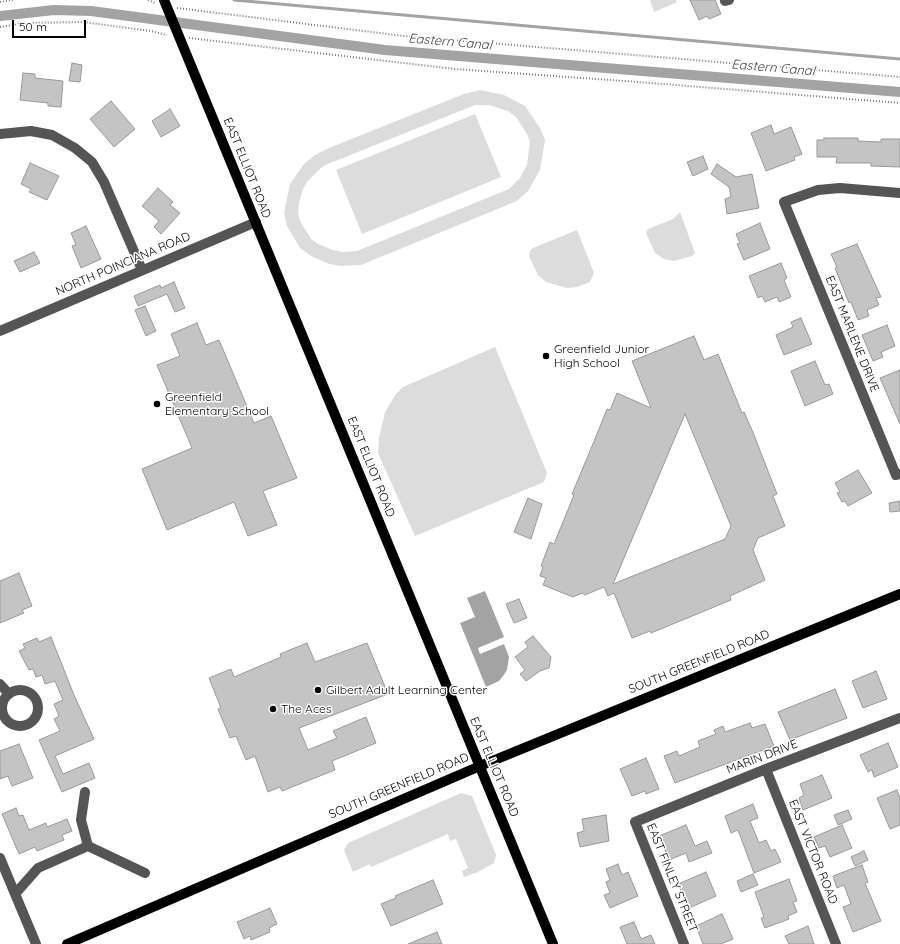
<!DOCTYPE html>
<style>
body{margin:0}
#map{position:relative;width:900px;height:944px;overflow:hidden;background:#fff;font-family:Quicksand,sans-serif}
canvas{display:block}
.scale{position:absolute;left:12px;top:20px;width:74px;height:18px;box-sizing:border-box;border:2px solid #000;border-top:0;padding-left:5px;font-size:12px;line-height:14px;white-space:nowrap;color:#000;-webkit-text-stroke:3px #fff;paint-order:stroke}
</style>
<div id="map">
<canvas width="900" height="944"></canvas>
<div class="scale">50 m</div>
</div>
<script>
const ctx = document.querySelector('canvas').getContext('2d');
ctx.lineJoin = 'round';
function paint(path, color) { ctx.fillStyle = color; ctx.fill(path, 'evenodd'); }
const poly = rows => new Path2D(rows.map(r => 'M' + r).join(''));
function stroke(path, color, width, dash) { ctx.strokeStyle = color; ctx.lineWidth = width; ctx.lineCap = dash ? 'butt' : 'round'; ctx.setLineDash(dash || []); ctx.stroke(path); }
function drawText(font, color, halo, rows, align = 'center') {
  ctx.font = font + ' Quicksand,sans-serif'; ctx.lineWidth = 3; ctx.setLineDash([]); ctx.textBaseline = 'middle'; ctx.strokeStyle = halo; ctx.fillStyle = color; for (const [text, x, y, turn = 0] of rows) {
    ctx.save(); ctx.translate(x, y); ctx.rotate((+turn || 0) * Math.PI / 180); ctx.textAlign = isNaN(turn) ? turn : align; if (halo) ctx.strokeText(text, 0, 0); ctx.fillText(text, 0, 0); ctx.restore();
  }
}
paint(poly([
 [650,0,676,0,677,2,654,12],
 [480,90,504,95,525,106,540,128,545,140,540,170,528,191,517,201,361,265,341,266,329,264,311,256,300,248,287,226,284,213,290,184,304,164,315,155,329,148,464,94],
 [475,105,489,105,508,111,516,117,527,134,530,142,527,165,520,178,509,189,357,251,343,252,333,250,318,244,311,239,300,221,298,212,299,203,303,189,307,182,323,166],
 [475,114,501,177,362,234,336,170],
 [680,212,695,253,692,256,674,261,664,259,655,253,646,233,648,229,673,219],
 [577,230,594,273,590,282,577,287,567,288,546,282,538,275,529,256,530,251,533,248],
 [495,347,547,473,544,482,415,536,378,453,379,438,385,412,396,394,403,387],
 [461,793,472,796,496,855,494,863,478,872,464,877,462,871,468,868,456,839,450,841,448,834,371,867,370,864,353,872,344,850,348,843]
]), '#dcdcdc');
paint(poly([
 [485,591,504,637,478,648,480,654,504,644,509,657,507,670,503,676,499,681,486,687,460,623,475,617,467,598]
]), '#a3a3a3');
stroke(poly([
 [234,0,900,59]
]), '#a3a3a3', 3);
stroke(poly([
 [0,16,54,10,91,11,385,50,900,92]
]), '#a3a3a3', 10);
const building = poly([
 [690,0,715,0,721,14,709,19,707,16,699,20,690,0],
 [72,63,82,65,80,82,69,81,72,63],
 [23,73,35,74,35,78,63,81,61,107,48,106,48,103,20,100,23,73],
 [111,101,135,129,114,147,90,119,111,101],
 [170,109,180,126,161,137,152,121,170,109],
 [771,125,774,134,791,127,802,154,794,157,795,160,766,171,751,133,771,125],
 [824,138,858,138,858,141,881,142,881,139,900,139,900,167,871,166,871,163,836,163,837,157,817,157,817,140,824,140,824,138],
 [703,156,708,169,693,176,687,162,703,156],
 [30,163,59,176,47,200,29,192,31,189,21,184,30,163],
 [717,164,736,177,752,174,759,208,727,214,725,199,731,197,729,187,711,174,717,164],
 [158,188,173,202,170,205,180,213,161,234,154,227,159,221,142,206,158,188],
 [760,223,770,249,744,260,737,244,740,243,736,234,760,223],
 [86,226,101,259,81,268,72,246,76,245,71,233,86,226],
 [857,244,881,297,876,298,879,305,867,310,869,316,858,320,851,302,849,303,835,268,837,267,831,254,857,244],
 [34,252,40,263,20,272,14,261,34,252],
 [781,263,787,278,784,280,791,297,779,302,777,297,765,302,762,296,758,298,749,276,781,263],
 [174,282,185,308,175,312,167,294,138,306,134,296,160,285,161,288,174,282],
 [145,306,156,331,146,336,135,310,145,306],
 [801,318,812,344,784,355,776,335,793,327,791,322,801,318],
 [197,323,206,345,219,340,254,423,271,416,297,478,263,491,277,525,248,536,234,502,167,530,142,469,192,448,157,365,180,356,171,334,197,323],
 [887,325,895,346,881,352,883,357,873,361,862,335,887,325],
 [694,336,704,360,718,354,742,413,744,412,752,430,777,494,773,496,785,526,758,538,753,550,765,580,730,596,731,600,651,633,650,631,632,638,614,593,608,596,604,587,585,595,582,593,573,597,543,585,546,578,540,576,543,567,541,566,550,542,554,544,574,495,572,494,595,439,607,409,610,410,617,393,651,408,632,361,694,336],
 [685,414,731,526,725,539,613,584,685,414],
 [815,361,825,385,829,384,833,394,805,406,791,371,815,361],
 [900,370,900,424,880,378,900,370],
 [858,470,872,493,848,506,845,501,842,502,837,493,840,492,835,483,858,470],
 [528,498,542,504,531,539,514,532,528,498],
 [900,501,900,511,890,512,889,503,900,501],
 [19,573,32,606,22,610,24,613,0,623,0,581,19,573],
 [519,599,527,618,514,623,506,604,519,599],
 [533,636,551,657,549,668,540,671,526,681,520,674,525,670,515,657,528,647,525,642,533,636],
 [51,637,74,695,94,739,55,756,63,774,89,763,95,778,62,792,39,740,60,731,54,719,59,716,54,704,63,700,55,681,45,684,42,675,36,677,33,669,29,670,19,651,25,648,23,644,37,638,39,642,51,637],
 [307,643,315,662,367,643,388,694,299,728,308,750,337,738,333,731,366,717,376,743,332,761,335,770,282,791,280,787,268,792,255,756,246,760,236,736,230,738,218,709,221,708,209,678,231,669,234,677,281,657,280,654,307,643],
 [876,671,887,699,863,708,852,681,876,671],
 [835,689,847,718,790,740,778,712,835,689],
 [750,723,752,728,765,724,774,746,675,783,664,756,677,751,679,756,700,747,698,741,716,734,714,730,723,726,725,732,750,723],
 [888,743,898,767,874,777,872,770,868,772,860,755,888,743],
 [19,744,33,778,12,786,8,776,0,779,0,751,19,744],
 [646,758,659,789,646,794,645,791,632,796,620,769,646,758],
 [822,775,832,798,803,810,799,798,804,795,800,784,822,775],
 [897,790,900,798,900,825,890,829,877,798,897,790],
 [753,804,758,818,750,821,759,843,766,840,771,851,775,849,781,862,754,873,738,830,731,833,725,816,753,804],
 [16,808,19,816,23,815,29,830,46,823,47,827,67,819,72,831,62,835,64,840,37,851,35,847,19,854,2,814,16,808],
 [848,810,852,819,838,825,834,815,848,810],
 [606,815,609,841,580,847,577,833,584,831,582,819,606,815],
 [686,825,695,846,707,841,712,853,689,862,686,853,669,860,659,836,686,825],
 [842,825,852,848,830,857,825,846,819,848,814,837,842,825],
 [864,851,868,860,855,866,851,857,864,851],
 [618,864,622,875,628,872,638,896,610,908,604,895,610,893,606,882,610,880,606,869,618,864],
 [862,865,868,882,865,883,881,921,853,932,843,907,851,904,844,885,837,888,833,876,862,865],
 [706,872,716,896,689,908,678,884,706,872],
 [753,874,758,885,741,892,737,881,753,874],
 [789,879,797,901,793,902,797,912,788,916,789,919,765,928,761,918,764,917,755,892,789,879],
 [433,880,443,904,391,926,381,904,396,898,395,896,433,880],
 [270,908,277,924,269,928,270,932,251,940,250,936,244,939,237,922,270,908],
 [722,914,733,939,721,944,703,944,696,926,722,914],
 [634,922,641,939,651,935,655,944,627,944,620,927,634,922],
 [808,926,814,944,789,944,785,936,808,926],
 [437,932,442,944,408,944,437,932]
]);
paint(building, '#c4c4c4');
stroke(building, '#999', 1);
stroke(poly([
 [148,0,155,3],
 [0,2,13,0],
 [177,8,404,36,900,77],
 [0,27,25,23,83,22,151,31,167,35],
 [189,38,455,69,638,82,900,103]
]), '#777', 2, [1, 2]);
stroke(poly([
 [725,1,729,0],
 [0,134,31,131,52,135,75,148,92,162,104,182,142,270],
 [900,193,840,188,818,190,784,202,896,475,900,474],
 [0,331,256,222],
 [0,684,9,694],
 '2 708a18 18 0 1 1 36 0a18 18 0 1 1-36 0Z',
 [766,769,836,944],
 [85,792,81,820,88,846],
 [0,858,36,944],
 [15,894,38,868,88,846,145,873],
 [684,944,635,822,766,769,900,718]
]), '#555', 10);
stroke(poly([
 [164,0,553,944],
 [67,944,480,766,900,594]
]), '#000', 10);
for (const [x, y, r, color] of [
 [546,356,4,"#000"],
 [157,404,4,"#000"],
 [318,690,4,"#000"],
 [273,709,4,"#000"]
]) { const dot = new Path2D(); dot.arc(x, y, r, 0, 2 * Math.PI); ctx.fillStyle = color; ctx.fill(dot); stroke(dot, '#fff', 1.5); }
drawText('12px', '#000', '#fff', [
 ["EAST ELLIOT ROAD",247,168,68],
 ["NORTH POINCIANA ROAD",123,264,-23],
 ["EAST MARLENE DRIVE",852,334,68],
 ["EAST ELLIOT ROAD",371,467,68],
 ["SOUTH GREENFIELD ROAD",699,662,-22],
 ["MARIN DRIVE",762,757,-21],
 ["EAST ELLIOT ROAD",494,767,67],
 ["SOUTH GREENFIELD ROAD",399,786,-23],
 ["EAST VICTOR ROAD",813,852,68],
 ["EAST FINLEY STREET",672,878,68]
]);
drawText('12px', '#000', '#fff', [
 ["Greenfield Junior",554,349],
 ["High School",554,363],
 ["Greenfield",165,397],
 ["Elementary School",165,411],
 ["Gilbert Adult Learning Center",326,690],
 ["The Aces",281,709]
], 'left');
drawText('italic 13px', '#444', '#fff', [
 ["Eastern Canal",450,42,5],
 ["Eastern Canal",773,68,5]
]);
</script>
